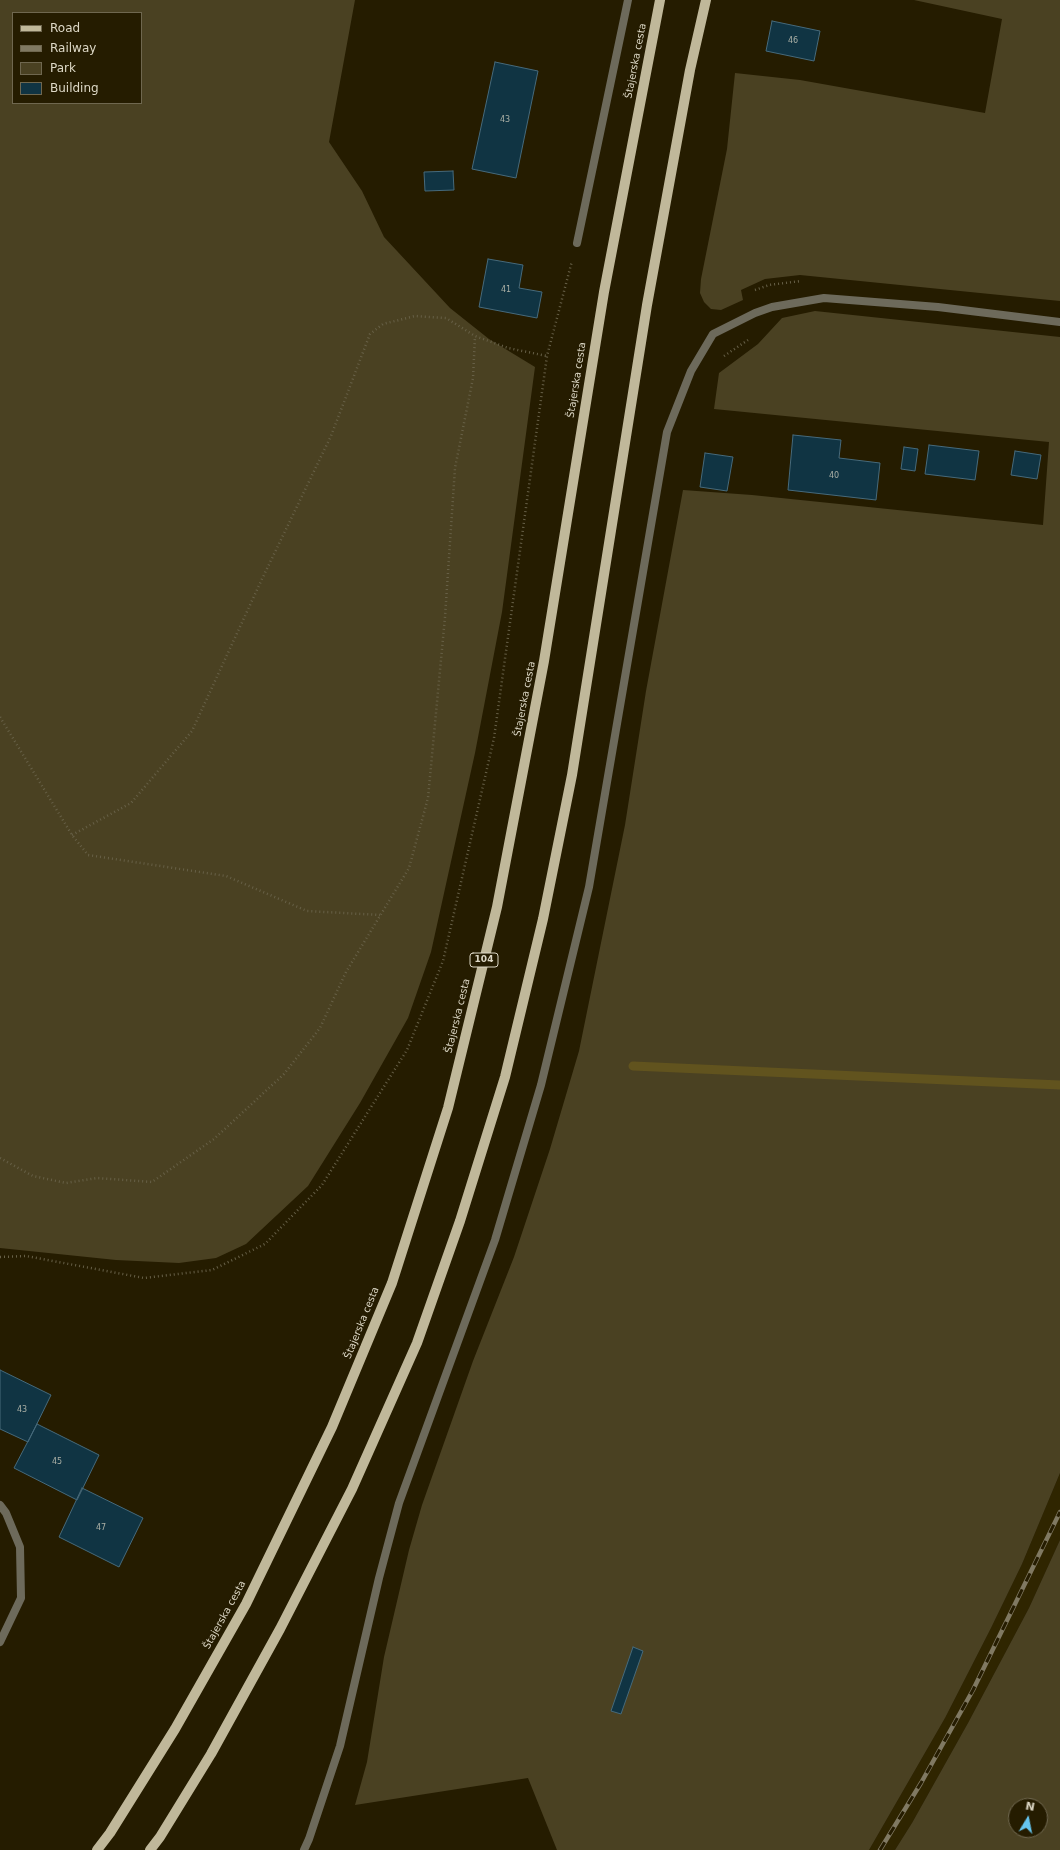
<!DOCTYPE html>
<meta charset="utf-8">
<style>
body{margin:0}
#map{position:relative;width:1060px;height:1850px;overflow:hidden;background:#251c00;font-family:"DejaVu Sans",sans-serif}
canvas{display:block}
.legend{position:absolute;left:12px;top:12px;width:130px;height:92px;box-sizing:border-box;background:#251c00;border:1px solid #6f674f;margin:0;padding:5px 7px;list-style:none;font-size:12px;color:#ddd8c6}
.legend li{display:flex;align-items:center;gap:8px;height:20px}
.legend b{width:20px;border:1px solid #6f674f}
.north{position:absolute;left:1008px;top:1798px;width:40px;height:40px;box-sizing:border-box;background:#251c00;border:1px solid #6f674f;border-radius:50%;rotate:10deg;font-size:11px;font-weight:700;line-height:16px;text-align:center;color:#ddd8c6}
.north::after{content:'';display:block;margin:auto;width:14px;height:18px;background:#65c5ee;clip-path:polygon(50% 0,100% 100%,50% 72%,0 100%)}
</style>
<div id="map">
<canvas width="1060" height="1850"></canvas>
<ul class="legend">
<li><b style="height:5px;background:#c0b89a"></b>Road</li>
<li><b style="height:5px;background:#807962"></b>Railway</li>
<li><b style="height:11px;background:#4a4122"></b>Park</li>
<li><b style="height:11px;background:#103443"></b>Building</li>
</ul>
<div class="north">N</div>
</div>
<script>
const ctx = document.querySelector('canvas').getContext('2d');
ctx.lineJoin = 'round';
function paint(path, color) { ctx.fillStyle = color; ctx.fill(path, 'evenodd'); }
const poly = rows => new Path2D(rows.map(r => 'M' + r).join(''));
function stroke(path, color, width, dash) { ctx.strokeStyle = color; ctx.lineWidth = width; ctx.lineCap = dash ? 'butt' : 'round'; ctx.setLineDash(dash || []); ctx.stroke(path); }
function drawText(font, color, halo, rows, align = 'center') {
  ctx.font = font + ' "DejaVu Sans",sans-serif'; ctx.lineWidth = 4; ctx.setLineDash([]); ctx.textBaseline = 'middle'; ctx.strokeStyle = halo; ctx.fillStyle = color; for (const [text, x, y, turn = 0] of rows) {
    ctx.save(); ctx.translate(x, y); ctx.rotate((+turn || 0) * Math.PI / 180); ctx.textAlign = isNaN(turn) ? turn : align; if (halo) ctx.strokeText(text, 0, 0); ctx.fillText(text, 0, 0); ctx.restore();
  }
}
paint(poly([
 [1060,1473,1060,1540,1029,1608,968,1723,912,1823,895,1850,869,1850,945,1718,991,1628,1022,1564]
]), '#2f2500');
paint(poly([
 [0,0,355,0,329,142,362,191,384,237,450,308,489,339,535,367,502,612,475,753,431,952,408,1018,360,1103,308,1186,246,1244,216,1258,179,1263,116,1260,0,1248],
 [13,13,141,13,141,103,13,103],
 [914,0,1060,0,1060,301,800,275,765,279,741,290,743,300,721,310,711,309,704,302,700,293,701,279,727,149,735,73,800,80,985,113,1002,19],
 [815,311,1060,337,1060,1473,1022,1564,991,1628,945,1718,869,1850,557,1850,528,1778,355,1805,367,1762,384,1657,409,1550,422,1505,473,1361,514,1257,550,1149,579,1051,625,825,646,691,683,490,752,495,1043,525,1049,442,714,409,719,373,758,344,782,318],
 [1060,1540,1060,1850,895,1850,912,1823,968,1723,1029,1608],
 [1016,1806,1040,1806,1040,1830,1016,1830]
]), '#4a4122');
stroke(poly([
 [633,1066,1060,1085]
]), '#61531e', 9);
const building = poly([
 [772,21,820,31,814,61,766,51,772,21],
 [495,62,538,71,516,178,472,169,495,62],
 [453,171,454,190,425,191,424,172,453,171],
 [488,259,523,265,519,288,542,292,537,318,479,307,488,259],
 [793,435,841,440,839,458,880,463,876,500,788,490,793,435],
 [929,445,979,451,975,480,925,474,929,445],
 [904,447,918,449,915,471,901,469,904,447],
 [1015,451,1041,455,1037,479,1011,475,1015,451],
 [705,453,733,457,727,491,700,487,705,453],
 [0,1370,51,1395,28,1442,0,1429,0,1370],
 [37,1424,99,1455,77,1500,14,1468,37,1424],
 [82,1488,143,1518,119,1567,59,1537,82,1488],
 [633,1647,643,1651,621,1714,611,1711,633,1647]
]);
paint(building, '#103443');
stroke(building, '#466a7b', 1);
stroke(poly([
 [755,290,769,285,801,281],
 [724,356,748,340],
 [0,717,72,835,88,855,226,876,307,911,380,915],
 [72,835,131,803,192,731,262,579,331,436,370,334,383,324,415,316,446,318,475,336,508,348,547,356],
 [0,1158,33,1176,66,1183,97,1178,152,1182,214,1139,284,1074,320,1028,346,972,409,868,428,798,445,617,455,468,473,378,475,336],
 [0,1257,26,1256,144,1278,212,1270,265,1244,322,1185,407,1050,443,961,494,738,547,356,572,261]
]), '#676047', 2.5, [1, 3]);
stroke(poly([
 [577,243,628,0],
 [0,1505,6,1513,20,1547,21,1598,0,1642],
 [304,1850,309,1839,340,1746,379,1578,399,1503,495,1240,541,1085,589,887,667,432,691,371,713,334,755,313,772,307,824,298,938,307,1060,322]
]), '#6d6a5b', 8);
stroke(poly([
 [97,1850,110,1833,175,1729,246,1604,332,1427,392,1283,448,1108,497,907,544,661,604,292,660,0],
 [150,1850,160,1837,211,1754,280,1629,352,1489,417,1343,460,1221,505,1077,543,919,572,775,647,305,690,70,706,0]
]), '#c0b89a', 10);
const rail = poly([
 [880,1850,921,1783,973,1690,1060,1512]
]);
stroke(rail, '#807962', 4.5);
stroke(rail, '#251c00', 3, [9]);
drawText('8px', '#aaafa5', null, [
 ["46",793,41],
 ["43",505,120],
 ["41",506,290],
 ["40",834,476],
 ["43",22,1410],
 ["45",57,1462],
 ["47",101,1528]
]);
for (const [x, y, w] of [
 [484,960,28]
]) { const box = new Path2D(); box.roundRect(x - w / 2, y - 7, w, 14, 3); ctx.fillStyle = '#251c00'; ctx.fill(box); stroke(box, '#ddd8c6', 1); }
drawText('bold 9px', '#ddd8c6', null, [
 ["104",484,960]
]);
drawText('10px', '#ddd8c6', '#251c00', [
 ["Štajerska cesta",636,61,-79],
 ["Štajerska cesta",577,380,-81],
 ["Štajerska cesta",525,699,-79],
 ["Štajerska cesta",458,1016,-76],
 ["Štajerska cesta",362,1323,-68],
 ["Štajerska cesta",225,1615,-61]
]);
</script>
